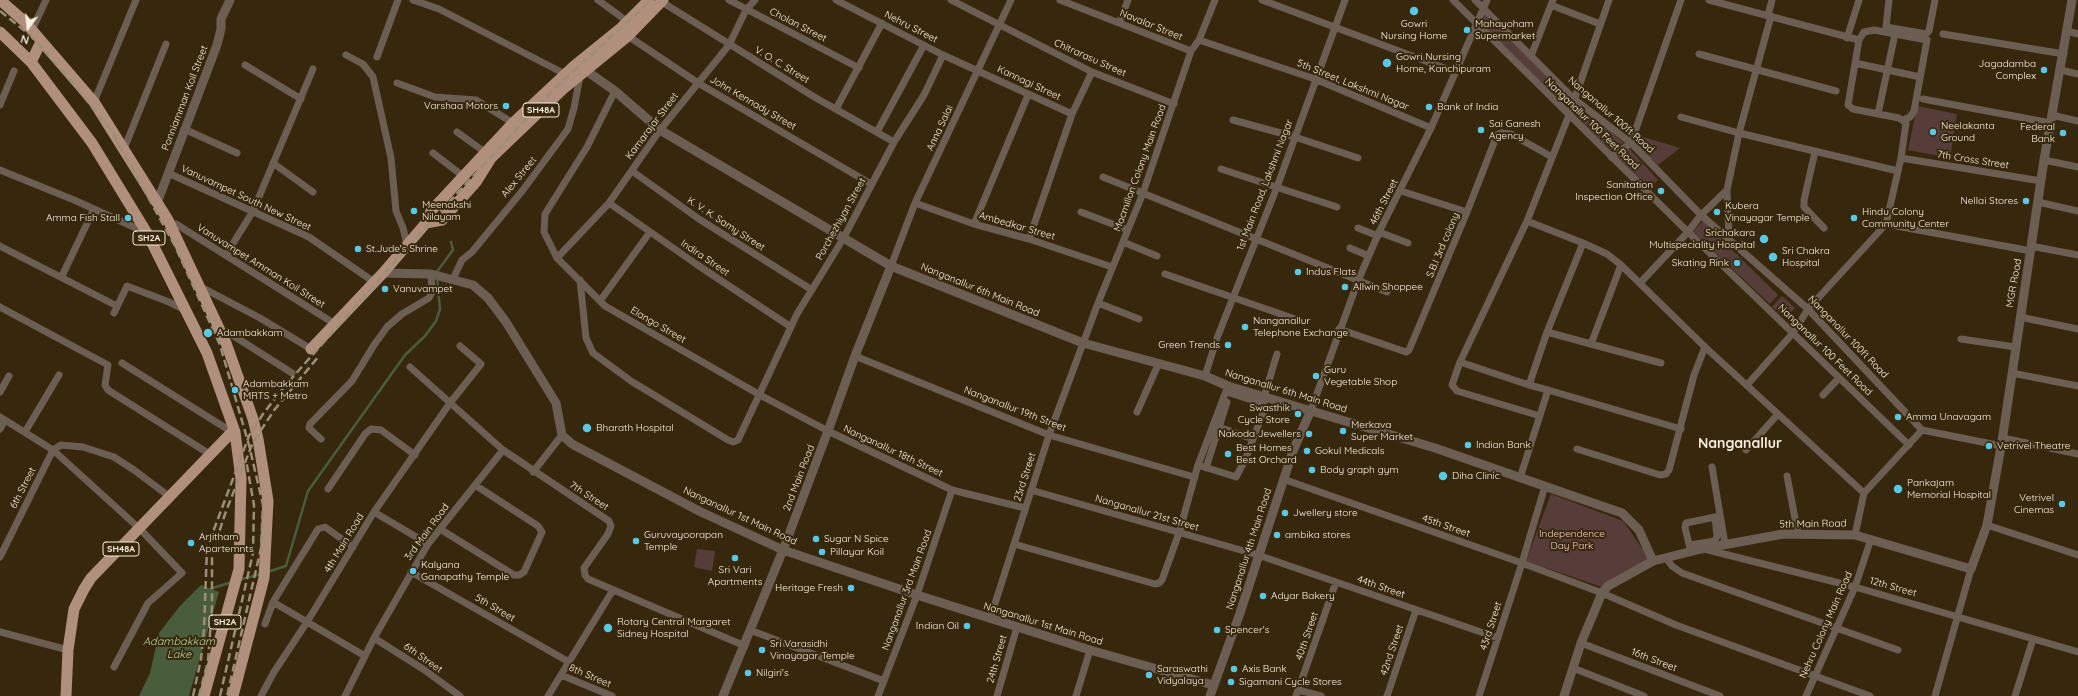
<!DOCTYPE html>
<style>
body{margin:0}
#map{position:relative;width:2078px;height:696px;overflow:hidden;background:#37280d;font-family:Quicksand,sans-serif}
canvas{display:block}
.north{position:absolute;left:8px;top:8px;width:40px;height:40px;-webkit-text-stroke:3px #37280d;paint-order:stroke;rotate:195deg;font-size:11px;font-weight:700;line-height:16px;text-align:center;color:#f9efdf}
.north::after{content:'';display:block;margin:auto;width:14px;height:18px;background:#f9efdf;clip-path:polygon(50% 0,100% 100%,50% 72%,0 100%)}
</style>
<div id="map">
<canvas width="2078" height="696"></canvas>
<div class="north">N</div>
</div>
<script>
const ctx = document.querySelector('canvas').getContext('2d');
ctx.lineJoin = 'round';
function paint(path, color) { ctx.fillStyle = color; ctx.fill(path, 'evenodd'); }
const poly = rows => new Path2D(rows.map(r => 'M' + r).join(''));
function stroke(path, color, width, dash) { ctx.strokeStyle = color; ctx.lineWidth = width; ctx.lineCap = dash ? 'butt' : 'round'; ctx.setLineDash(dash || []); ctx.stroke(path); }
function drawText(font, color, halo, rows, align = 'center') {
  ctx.font = font + ' Quicksand,sans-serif'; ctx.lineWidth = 4; ctx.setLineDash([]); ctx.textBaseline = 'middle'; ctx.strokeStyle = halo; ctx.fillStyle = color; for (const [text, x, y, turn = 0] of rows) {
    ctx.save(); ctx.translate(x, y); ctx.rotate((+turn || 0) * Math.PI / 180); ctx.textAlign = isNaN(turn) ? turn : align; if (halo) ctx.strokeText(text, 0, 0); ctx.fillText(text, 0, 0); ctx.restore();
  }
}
paint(poly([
 [1485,13,1571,99,1567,111,1480,25],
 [1576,102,1624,143,1612,151,1571,114],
 [1917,106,1957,114,1950,158,1908,150],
 [1637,135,1680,148,1658,165,1635,144],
 [1628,147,1658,180,1648,189,1616,157],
 [1703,221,1778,295,1770,304,1693,232],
 [1782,296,1795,308,1786,318,1772,307],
 [1551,494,1623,521,1651,561,1602,587,1526,561],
 [697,549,715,551,712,571,694,567]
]), '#573d3a');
paint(poly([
 [201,585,219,592,189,696,139,696,150,673,159,633,180,606]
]), '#495d3d');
stroke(poly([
 [436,273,453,250,451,242],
 [267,572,286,566,308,491,405,355,425,336,436,321,440,309,437,278],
 [239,580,261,574],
 [209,591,210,589,232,582]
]), '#495d3d', 2.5);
stroke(poly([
 [413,0,439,9,565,74],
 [598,0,628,22],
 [729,0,859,68],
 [836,0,943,55,1072,114],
 [951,0,1092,72,1174,104],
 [1060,0,1191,51],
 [1262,0,1455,72],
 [1453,0,1688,232,1909,445],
 [1475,0,1573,98,1631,143,1701,215,1808,309,1922,430],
 [1709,0,1859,40,1848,105,1853,109,1899,118,1906,123,1901,158,1886,224],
 [1889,0,1886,27,1926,34,1929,31,1935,0],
 [662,2,816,98,894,142],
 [1551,5,1600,24],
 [1768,15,1772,0],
 [1119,23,1128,0],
 [32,30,46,0],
 [2067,31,2078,34],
 [1943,34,2064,54],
 [628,36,698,83,871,184],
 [1847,38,1859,0],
 [1199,40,1315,79,1431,128],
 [1859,40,1864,32,1874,30,1927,40,1914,111,1910,117,1904,120],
 [1699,54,1836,91],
 [346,55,363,64,373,77,391,158,396,211,403,228,407,244],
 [1531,56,1553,0],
 [377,57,398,0],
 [1855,63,1920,77],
 [245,65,301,99],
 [2061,70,2078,74],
 [397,83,435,97,476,100,513,123],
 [615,91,587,147,545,214,544,232,557,258,605,306,760,395,828,431,952,490,1025,508],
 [1923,99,2051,123],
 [94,102,136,0],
 [0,105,14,71],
 [836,109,882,23],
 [1878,114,1895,34],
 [2052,115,2078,121],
 [1681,117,1739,133,1898,171],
 [1233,120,1295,137,1358,158],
 [184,129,237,153],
 [457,132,486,153],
 [877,132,924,45],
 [124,149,166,44],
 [1815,152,1804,200,1804,207,1824,228],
 [433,153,463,176],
 [1611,157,1631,143,1681,0],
 [1901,158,2041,181],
 [2044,160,2078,167],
 [273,163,313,192],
 [1221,169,1337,207],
 [0,170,74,200,147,233],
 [632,171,699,219,812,290],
 [168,173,309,237,374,282],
 [1103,177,1387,292],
 [1727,190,1729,239],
 [1401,191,1467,212],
 [2038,202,2078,211],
 [609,203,696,264,791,327],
 [915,203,974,224,1029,239,1112,267],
 [1081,212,1128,230],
 [1527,221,1583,243,1607,254,1621,265,1705,347,1864,493],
 [176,224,335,324],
 [974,224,1028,95],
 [1358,228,1378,236],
 [1379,232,1408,243],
 [1029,239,1072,114,1092,72],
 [1123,242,1157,256],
 [0,246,117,306],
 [2031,246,2078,255],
 [1350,248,1369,256],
 [226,255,253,211,313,69],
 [557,258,609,203,660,130,729,45,746,10,755,0],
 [1621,265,1591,344,1661,363],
 [891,266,915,203,1011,0],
 [1165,274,1298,320],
 [62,276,94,209],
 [453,279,462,260,472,252,523,190,568,129,574,108,580,76],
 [580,280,586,338,593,353,631,381,728,440,733,442,738,440,797,314,843,239,894,142,924,95,943,55],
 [1640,283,1688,232,1701,215,1727,190,1739,133,1771,16],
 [201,287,260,318,311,349],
 [600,301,650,232],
 [1098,303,1139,319],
 [0,307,108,365,105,385,108,390,211,455],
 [114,313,127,286,169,302,185,310],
 [2020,317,2078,329],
 [1339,329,1406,352,1409,350,1467,212,1497,135,1501,133,1511,134,1552,157],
 [1547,332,1591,344],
 [229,333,292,373],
 [1961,339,2015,347],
 [855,356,1049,435,1194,477],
 [1460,362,1529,385],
 [122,363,232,432],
 [410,367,503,450,609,521,611,526,608,534,584,568,585,575,588,579,745,646],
 [2012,373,2078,386],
 [1205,376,1217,338,1277,187,1345,0],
 [1747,385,1793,333,1808,309,1886,224,2031,251],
 [1548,390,1529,385,1547,332,1583,243],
 [0,392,9,376],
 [1230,393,1264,404,1263,413,1253,439],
 [1823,395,1839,378],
 [1264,397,1277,354],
 [1311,410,1358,281,1379,232,1431,128,1487,0],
 [1137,412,1158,365],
 [1540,416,1457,391,1452,385,1460,362,1527,221,1569,115,1609,0],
 [0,417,53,450,140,529,182,573,148,603,114,667],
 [0,429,5,420],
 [1922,430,2002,446],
 [25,432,59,375],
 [2003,438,2078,454],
 [321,439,309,428,310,424,352,381,374,345,387,327,402,314,429,298,432,292,431,274],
 [1577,449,1660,475,1666,474,1669,470,1694,375,1705,347],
 [1746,450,1778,414],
 [1198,465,1236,477,1246,458,1253,439,1213,425],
 [1712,467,1725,544],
 [1206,468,1227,402],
 [533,472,562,435],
 [1787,476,1798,534],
 [1520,478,1548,390,1681,429],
 [1283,479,1522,563,1602,593,1676,625,1870,696],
 [328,489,365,434,371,429,381,430,415,455],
 [1031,490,1258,555,1498,638],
 [374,512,428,544],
 [1987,525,2078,555],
 [440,529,514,575,519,575,524,572,542,532,538,526,475,485],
 [1855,535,1864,493,1922,430],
 [1014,544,1155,584,1159,583,1162,580,1179,533,1198,465,1228,386],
 [1690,545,1715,541,1717,536,1715,517],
 [1704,549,1855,587,2078,652],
 [1691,552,1685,528,1686,523,1720,516],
 [0,557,53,450,61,445,83,447,114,457,134,470,170,497],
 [1666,558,1672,566,1682,573,1898,650],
 [411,572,569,662],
 [273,602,365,656],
 [990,619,1049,435,1098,303,1143,193,1191,51,1199,40,1215,0],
 [265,624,273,602,318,529,325,527,353,547],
 [750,630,884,681],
 [0,632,68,650],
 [374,638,423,669,460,696],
 [1581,643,1720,696],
 [1573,668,1644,696],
 [561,675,612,696],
 [1298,690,1321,696],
 [261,696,274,672,307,622,374,512,450,403,481,364,460,346],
 [345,696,374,638,428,544,503,450],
 [548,696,613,590],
 [878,696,917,595,952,490],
 [997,696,1017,627],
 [1076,696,1090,650],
 [1296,696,1336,582],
 [1387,696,1416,610],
 [1479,696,1522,563,1545,486],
 [1806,696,1855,587,1871,539],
 [1935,696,1971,569],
 [2015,696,2033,639]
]), '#6d5e54', 7);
stroke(poly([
 [581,67,615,91,660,130,891,266,1083,343,1205,376,1228,386,1435,448,1622,513,1639,530,1653,561],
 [157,203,217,45,221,29,221,19,230,0],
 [383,273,431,274,473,285,488,298,506,322,556,403,562,435,572,444,699,511,783,550,917,595,1090,650,1213,685],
 [723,696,783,550,828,431,855,356,891,266],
 [1210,696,1240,613,1293,451,1311,410],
 [1564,696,1581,643,1602,593,1608,586,1653,561,1701,549,1783,534,1855,535,1971,569,1987,525,2002,441,2044,160,2072,0]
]), '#6d5e54', 9);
stroke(poly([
 [0,0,25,22,94,102,168,220,226,343,253,419,258,439,268,501,264,578,233,696],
 [0,32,31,62,92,143,147,233,207,353,235,432,241,479,239,569,204,696],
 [31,62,41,42],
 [426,223,442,220,476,182,491,158,563,89,628,36,663,0],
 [311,349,383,273,426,223,431,211,513,123,574,66,621,28,649,0],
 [66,696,68,650,74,609,84,589,91,578,232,432,235,432]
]), '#b08f7c', 11);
stroke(poly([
 [0,11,30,35,73,83,112,132,175,246,220,345,249,445,263,505,261,548,227,696],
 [193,696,201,659,204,629,207,548,249,436,263,414,284,387,425,228,553,90,651,0],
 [199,696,208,661,212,607,212,554,225,514,253,442,275,409,319,356],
 [220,696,253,553,254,505,246,460]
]), '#9b8f79', 2.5, [8, 4]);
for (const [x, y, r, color] of [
 [1414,11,5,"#59c8e4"],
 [1467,30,4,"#59c8e4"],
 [1387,63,5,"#59c8e4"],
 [2044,70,4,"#59c8e4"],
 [506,106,4,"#59c8e4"],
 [1429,107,4,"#59c8e4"],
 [1481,130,4,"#59c8e4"],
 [1933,132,4,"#59c8e4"],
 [2063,133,4,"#59c8e4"],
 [1661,191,4,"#59c8e4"],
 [2026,201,4,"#59c8e4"],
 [414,211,4,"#59c8e4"],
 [1717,212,4,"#59c8e4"],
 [128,218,4,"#59c8e4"],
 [1854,218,4,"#59c8e4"],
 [1764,239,5,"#59c8e4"],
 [358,249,4,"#59c8e4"],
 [1773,257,5,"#59c8e4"],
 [1737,263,4,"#59c8e4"],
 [1298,272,4,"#59c8e4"],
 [1345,287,4,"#59c8e4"],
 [385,289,4,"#59c8e4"],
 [1245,327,4,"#59c8e4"],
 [208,333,5,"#59c8e4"],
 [1228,345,4,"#59c8e4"],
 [1316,376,4,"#59c8e4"],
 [235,390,4,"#59c8e4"],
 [1298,414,4,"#59c8e4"],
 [1898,417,4,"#59c8e4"],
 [587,428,5,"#59c8e4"],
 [1343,431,4,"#59c8e4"],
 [1309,434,4,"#59c8e4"],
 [1468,445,4,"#59c8e4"],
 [1989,446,4,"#59c8e4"],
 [1307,451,4,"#59c8e4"],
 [1228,454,4,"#59c8e4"],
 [1312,470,4,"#59c8e4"],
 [1443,476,5,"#59c8e4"],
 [1898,489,5,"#59c8e4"],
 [2062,504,4,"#59c8e4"],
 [1285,513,4,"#59c8e4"],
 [1277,535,4,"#59c8e4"],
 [816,539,4,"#59c8e4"],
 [636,541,4,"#59c8e4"],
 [191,543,4,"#59c8e4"],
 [822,552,4,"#59c8e4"],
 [735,558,4,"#59c8e4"],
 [413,571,4,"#59c8e4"],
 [851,588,4,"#59c8e4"],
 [1263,596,4,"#59c8e4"],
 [967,626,4,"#59c8e4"],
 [608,628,5,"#59c8e4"],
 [1217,630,4,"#59c8e4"],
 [762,650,4,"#59c8e4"],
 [1234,669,4,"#59c8e4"],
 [748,673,4,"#59c8e4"],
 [1149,675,4,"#59c8e4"],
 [1231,682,4,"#59c8e4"]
]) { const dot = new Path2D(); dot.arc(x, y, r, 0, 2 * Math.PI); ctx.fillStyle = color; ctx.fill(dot); stroke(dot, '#37280d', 1.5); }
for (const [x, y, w] of [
 [541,110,36],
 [149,238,32],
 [121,549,36],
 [225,622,32]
]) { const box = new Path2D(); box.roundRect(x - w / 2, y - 7, w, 14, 3); ctx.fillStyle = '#37280d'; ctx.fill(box); stroke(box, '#f9efdf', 1); }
drawText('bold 9px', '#f9efdf', null, [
 ["SH48A",541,110],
 ["SH2A",149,238],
 ["SH48A",121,549],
 ["SH2A",225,622]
]);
drawText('10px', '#f9efdf', '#37280d', [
 ["Gowri",1414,24,"center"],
 ["Nursing Home",1414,36,"center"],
 ["Mahayoham",1475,24],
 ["Supermarket",1475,36],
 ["Gowri Nursing",1396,57],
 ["Home, Kanchipuram",1396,69],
 ["Jagadamba",2036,64,"right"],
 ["Complex",2036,76,"right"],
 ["Varshaa Motors",498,106,"right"],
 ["Bank of India",1437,107],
 ["Sai Ganesh",1489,124],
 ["Agency",1489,136],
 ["Neelakanta",1941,126],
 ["Ground",1941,138],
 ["Federal",2055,127,"right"],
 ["Bank",2055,139,"right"],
 ["Sanitation",1653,185,"right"],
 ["Inspection Office",1653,197,"right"],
 ["Nellai Stores",2018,201,"right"],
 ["Meenakshi",422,205],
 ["Nilayam",422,217],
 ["Kubera",1725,206],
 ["Vinayagar Temple",1725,218],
 ["Hindu Colony",1862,212],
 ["Community Center",1862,224],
 ["Amma Fish Stall",120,218,"right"],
 ["Srichakara",1755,233,"right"],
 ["Multispeciality Hospital",1755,245,"right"],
 ["St.Jude's Shrine",366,249],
 ["Sri Chakra",1782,251],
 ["Hospital",1782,263],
 ["Skating Rink",1729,263,"right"],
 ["Indus Flats",1306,272],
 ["Allwin Shoppee",1353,287],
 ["Vanuvampet",393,289],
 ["Nanganallur",1253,321],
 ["Telephone Exchange",1253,333],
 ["Adambakkam",217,333],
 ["Green Trends",1220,345,"right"],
 ["Guru",1324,370],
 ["Vegetable Shop",1324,382],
 ["Adambakkam",243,384],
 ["MRTS + Metro",243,396],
 ["Swasthik",1290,408,"right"],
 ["Cycle Store",1290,420,"right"],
 ["Amma Unavagam",1906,417],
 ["Merkava",1351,425],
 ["Super Market",1351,437],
 ["Bharath Hospital",596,428],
 ["Nakoda Jewellers",1301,434,"right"],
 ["Indian Bank",1476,445],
 ["Vetrivel Theatre",1997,446],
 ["Best Homes",1236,448],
 ["Best Orchard",1236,460],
 ["Gokul Medicals",1315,451],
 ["Body graph gym",1320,470],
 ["Diha Clinic",1452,476],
 ["Pankajam",1907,483],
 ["Memorial Hospital",1907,495],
 ["Vetrivel",2054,498,"right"],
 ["Cinemas",2054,510,"right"],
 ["Jwellery store",1293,513],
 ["Guruvayoorapan",644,535],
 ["Temple",644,547],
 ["ambika stores",1285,535],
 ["Arjitham",199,537],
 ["Apartemnts",199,549],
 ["Sugar N Spice",824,539],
 ["Pillayar Koil",830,552],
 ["Kalyana",421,565],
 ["Ganapathy Temple",421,577],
 ["Sri Vari",735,570,"center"],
 ["Apartments",735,582,"center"],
 ["Heritage Fresh",843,588,"right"],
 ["Adyar Bakery",1271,596],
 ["Rotary Central Margaret",617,622],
 ["Sidney Hospital",617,634],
 ["Indian Oil",959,626,"right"],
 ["Spencer's",1225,630],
 ["Sri Varasidhi",770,644],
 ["Vinayagar Temple",770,656],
 ["Saraswathi",1157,669],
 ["Vidyalaya",1157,681],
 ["Axis Bank",1242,669],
 ["Nilgiri's",756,673],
 ["Sigamani Cycle Stores",1239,682]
], 'left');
drawText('10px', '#f9efdf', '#37280d', [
 ["Cholan Street",798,25,27],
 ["Navalar Street",1151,25,22],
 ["Nehru Street",911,27,27],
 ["Chitrarasu Street",1090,58,24],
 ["V. O. C. Street",782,65,31],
 ["Kannagi Street",1029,83,25],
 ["5th Street, Lakshmi Nagar",1353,85,22],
 ["Ponniamman Koil Street",185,98,-69],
 ["John Kennady Street",753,103,30],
 ["Nanganallur 100ft Road",1611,115,41],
 ["Nanganallur 100 Feet Road",1592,124,44],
 ["Kamarajar Street",652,126,-53],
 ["Anna Salai",940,128,-65],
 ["7th Cross Street",1973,160,9],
 ["Macmillon Colony Main Road",1140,168,-70],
 ["Alex Street",519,177,-51],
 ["1st Main Road, Lakshmi Nagar",1265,185,-69],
 ["Vanuvampet South New Street",246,198,25],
 ["46th Street",1384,202,-63],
 ["Porchezhiyan Street",841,219,-61],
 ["K. V. K. Samy Street",726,224,33],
 ["Ambedkar Street",1017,226,16],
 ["S.B.I 3rd colony",1443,245,-67],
 ["Indira Street",705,258,34],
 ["Vanuvampet Amman Koil Street",261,266,32],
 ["MGR Road",2014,283,-80],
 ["Nanganallur 6th Main Road",980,290,22],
 ["Elango Street",658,325,30],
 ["Nanganallur 100ft Road",1848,337,46],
 ["Nanganallur 100 Feet Road",1825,350,44],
 ["Nanganallur 6th Main Road",1286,391,17],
 ["Nanganallur 19th Street",1015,409,21],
 ["Nanganallur 18th Street",893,451,25],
 ["23rd Street",1025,477,-72],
 ["2nd Main Road",799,478,-69],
 ["6th Street",23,488,-63],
 ["7th Street",589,496,33],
 ["Nanganallur 21st Street",1147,513,16],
 ["Nanganallur 1st Main Road",740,516,25],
 ["5th Main Road",1813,524,-1],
 ["45th Street",1446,526,19],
 ["3rd Main Road",427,532,-54],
 ["4th Main Road",344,543,-59],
 ["Nanganallur 4th Main Road",1249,549,-72],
 ["44th Street",1381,587,19],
 ["12th Street",1893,587,16],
 ["Nanganallur 3rd Main Road",907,590,-70],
 ["5th Street",495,608,30],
 ["Nanganallur 1st Main Road",1043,624,17],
 ["Nehru Colony Main Road",1826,625,-66],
 ["43rd Street",1491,626,-72],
 ["40th Street",1307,636,-71],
 ["42nd Street",1392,650,-71],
 ["6th Street",423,658,35],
 ["24th Street",997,659,-74],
 ["16th Street",1654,660,21],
 ["8th Street",590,676,23]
]);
drawText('10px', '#f6c9c4', '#37280d', [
 ["Independence",1572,534],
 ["Day Park",1572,546]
]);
drawText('italic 11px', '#b2d69e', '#37280d', [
 ["Adambakkam",179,642],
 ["Lake",179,655]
]);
drawText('bold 14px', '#f9efdf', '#37280d', [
 ["Nanganallur",1740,444]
]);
</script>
